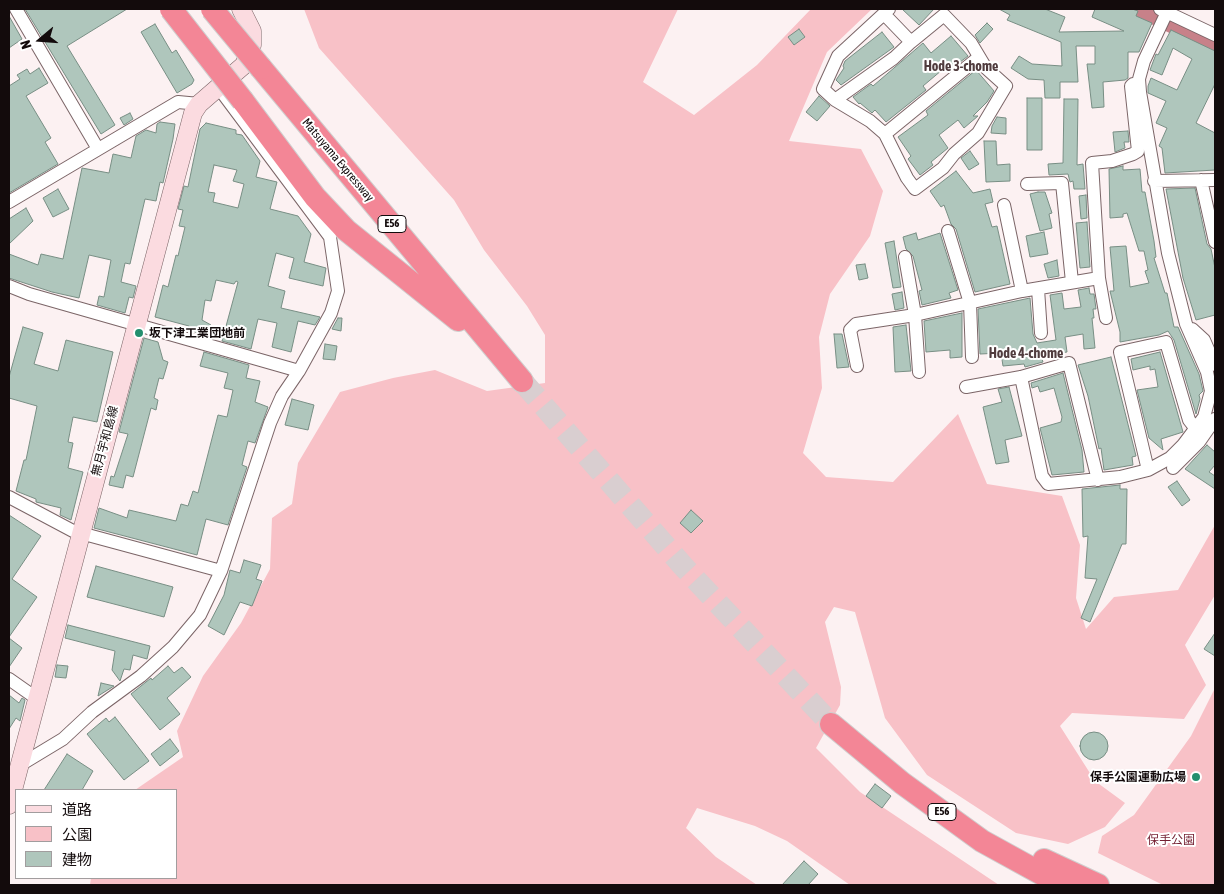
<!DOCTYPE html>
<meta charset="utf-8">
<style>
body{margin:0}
#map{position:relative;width:1224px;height:894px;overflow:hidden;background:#fcf1f2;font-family:"Asap Condensed","Noto Sans JP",sans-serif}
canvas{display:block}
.frame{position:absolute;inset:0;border:10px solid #130b0c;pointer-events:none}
.legend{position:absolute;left:15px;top:789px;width:162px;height:90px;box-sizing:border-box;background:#fff;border:1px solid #a19d9e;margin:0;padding:6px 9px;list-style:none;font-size:15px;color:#130b0c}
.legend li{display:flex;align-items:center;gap:10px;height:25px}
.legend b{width:25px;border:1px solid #a19d9e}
.north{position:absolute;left:15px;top:15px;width:50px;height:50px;-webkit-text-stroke:4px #fff;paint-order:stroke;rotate:252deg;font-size:14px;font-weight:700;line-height:20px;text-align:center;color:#130b0c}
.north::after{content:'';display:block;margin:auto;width:18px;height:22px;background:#130b0c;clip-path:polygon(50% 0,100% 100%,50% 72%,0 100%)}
</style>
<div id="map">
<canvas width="1224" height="894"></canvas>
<div class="frame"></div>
<ul class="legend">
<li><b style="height:6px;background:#fbdbe0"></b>道路</li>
<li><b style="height:14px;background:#f8c1c7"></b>公園</li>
<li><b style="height:14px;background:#afc6bc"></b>建物</li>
</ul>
<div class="north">N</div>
</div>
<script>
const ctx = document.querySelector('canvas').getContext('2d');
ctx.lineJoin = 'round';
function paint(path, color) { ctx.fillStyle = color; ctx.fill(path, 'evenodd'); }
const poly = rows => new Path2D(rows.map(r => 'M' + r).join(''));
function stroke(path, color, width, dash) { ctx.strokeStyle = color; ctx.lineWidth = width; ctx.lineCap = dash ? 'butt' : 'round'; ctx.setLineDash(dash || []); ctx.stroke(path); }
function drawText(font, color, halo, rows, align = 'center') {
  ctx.font = font + ' "Asap Condensed","Noto Sans JP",sans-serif'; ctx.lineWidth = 4; ctx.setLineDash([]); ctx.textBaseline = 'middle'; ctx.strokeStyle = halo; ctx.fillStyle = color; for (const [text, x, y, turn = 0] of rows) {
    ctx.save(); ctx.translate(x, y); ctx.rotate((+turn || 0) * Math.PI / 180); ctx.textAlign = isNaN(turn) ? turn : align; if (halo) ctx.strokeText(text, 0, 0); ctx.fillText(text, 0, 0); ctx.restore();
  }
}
paint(poly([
 [304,9,678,9,643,82,694,115,757,65,811,9,872,9,827,52,789,141,861,149,883,191,870,236,830,294,819,337,822,388,803,453,826,477,893,482,958,414,987,484,1062,496,1080,545,1076,598,1086,629,1114,597,1178,590,1215,525,1215,595,1185,645,1206,685,1184,719,1072,713,1060,726,1095,781,1125,803,1105,827,1068,844,1016,833,927,775,885,718,855,612,834,607,825,622,841,687,840,705,816,748,860,792,999,885,850,885,787,841,755,826,697,808,686,828,716,857,757,885,90,885,91,878,176,878,176,790,135,790,183,757,177,731,203,676,241,623,270,569,272,518,292,504,298,463,340,392,393,378,435,370,487,391,545,383,545,335,527,306,484,250,454,200,319,48],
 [1215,688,1215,885,1163,885,1098,853,1102,836,1134,815,1191,736]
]), '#f8c1c7');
stroke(poly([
 [1143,9,1215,44]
]), '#c78189', 20);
const building = poly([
 [25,9,127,9,67,46,115,125,101,134,25,9],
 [902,9,934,9,919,25,902,9],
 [999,9,1045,9,1065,17,1059,32,1124,31,1092,17,1095,9,1132,9,1138,11,1136,16,1152,23,1139,52,1128,52,1128,78,1125,80,1103,82,1104,107,1092,108,1087,64,1095,64,1095,46,1076,46,1078,82,1060,82,1060,98,1045,98,1044,80,1028,79,1011,68,1019,56,1032,64,1062,66,1061,42,1007,20,1010,15,999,9],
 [9,16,22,39,9,48,9,16],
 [987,23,993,29,980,43,975,35,987,23],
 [155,24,172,53,176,50,194,80,192,84,177,93,141,32,155,24],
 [799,29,805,37,794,45,788,37,799,29],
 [1171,30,1215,51,1215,84,1196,123,1215,133,1215,170,1165,173,1162,148,1159,146,1167,128,1156,123,1166,101,1148,93,1148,86,1151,78,1177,90,1192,59,1173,48,1162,75,1150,70,1156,54,1158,55,1171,30],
 [882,32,894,47,841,85,836,80,844,68,843,66,845,61,882,32],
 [951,36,968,56,951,69,948,65,923,86,926,90,886,122,875,110,872,113,860,103,859,104,853,97,871,84,873,86,923,43,931,53,951,36],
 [39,68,48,83,26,96,51,138,45,142,58,164,9,193,9,86,20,79,17,75,27,69,30,74,39,68],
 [976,70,994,91,987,102,973,116,978,116,964,128,958,120,939,135,948,148,931,162,933,165,920,175,908,159,911,156,898,137,928,115,926,111,976,70],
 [819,96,830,106,817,121,806,112,819,96],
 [1027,98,1042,98,1042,150,1027,150,1027,98],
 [1064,99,1078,99,1077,165,1083,164,1085,189,1074,189,1073,181,1070,182,1068,174,1049,175,1048,164,1063,163,1064,99],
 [130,113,133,119,124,125,120,118,130,113],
 [997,117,1006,118,1006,134,991,133,992,126,997,117],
 [160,122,175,124,173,139,163,183,160,182,156,201,145,199,130,264,125,263,121,282,136,286,133,298,129,297,125,313,97,305,99,296,104,297,111,260,89,255,79,298,52,292,9,278,9,254,38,265,41,254,63,259,82,168,109,173,113,154,131,158,136,136,146,130,156,133,157,124,160,122],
 [206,123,236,130,236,134,242,135,260,161,256,177,277,182,270,209,298,216,311,234,304,262,326,268,323,286,289,278,294,258,276,253,268,286,285,291,281,308,320,317,315,325,298,321,291,352,272,347,277,323,258,319,251,349,222,341,238,282,236,281,234,284,216,280,211,301,205,300,202,320,211,325,205,336,188,329,189,326,155,317,163,285,168,287,176,255,178,256,185,227,179,226,183,210,178,209,184,186,188,187,200,129,206,123],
 [214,165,237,170,233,181,244,184,238,208,213,202,215,193,208,192,214,165],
 [1128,131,1129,142,1124,142,1125,148,1115,152,1113,132,1128,131],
 [984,141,996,141,997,165,1010,164,1010,181,986,182,984,141],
 [970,151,979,164,969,170,961,158,970,151],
 [1123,166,1123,170,1140,169,1142,192,1145,192,1154,241,1156,257,1154,258,1165,293,1167,293,1174,327,1178,327,1199,374,1203,391,1199,395,1200,399,1196,414,1174,340,1168,331,1159,335,1120,342,1120,332,1110,291,1114,291,1110,247,1126,246,1130,287,1149,283,1145,271,1148,270,1144,251,1139,251,1127,213,1123,214,1123,217,1110,218,1109,169,1123,166],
 [956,171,973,193,990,189,993,202,985,204,992,227,997,226,1010,284,975,292,956,229,951,224,944,205,941,207,930,191,956,171],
 [1195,188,1207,244,1211,249,1215,268,1215,315,1196,320,1183,278,1166,189,1195,188],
 [58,189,69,209,53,217,43,198,58,189],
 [1038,192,1045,192,1052,213,1049,214,1052,228,1040,231,1030,194,1038,192],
 [1086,195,1087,218,1081,219,1079,196,1086,195],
 [26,208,33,221,9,244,9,219,26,208],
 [1087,222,1090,267,1080,268,1076,223,1087,222],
 [1044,232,1048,254,1030,257,1026,236,1044,232],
 [916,233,918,240,940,233,958,290,949,293,951,298,922,305,919,291,922,290,913,256,906,249,903,237,916,233],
 [894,241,901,287,893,288,885,243,894,241],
 [1057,260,1059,276,1048,278,1044,264,1057,260],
 [865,264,868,278,859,280,856,265,865,264],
 [1089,288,1090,294,1094,294,1096,309,1093,309,1094,318,1092,318,1095,348,1084,349,1083,334,1065,337,1067,352,1041,356,1043,362,1025,367,1024,364,1003,366,1001,353,980,354,978,309,1030,298,1033,334,1037,343,1056,340,1050,295,1062,293,1064,309,1081,307,1078,290,1089,288],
 [902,292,904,308,895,310,892,294,902,292],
 [962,313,962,357,950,358,950,350,926,352,924,321,962,313],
 [338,318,342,318,341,331,332,329,338,318],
 [906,325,911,371,895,372,893,327,906,325],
 [23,327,43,333,34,364,58,371,66,340,113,352,97,422,73,417,68,442,73,443,68,468,83,472,71,520,60,515,61,508,36,502,36,499,16,491,24,460,26,460,37,406,9,398,9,377,23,327],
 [834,334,842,334,849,367,837,368,834,334],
 [144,338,158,342,163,360,168,362,163,379,159,378,154,398,158,400,156,410,151,408,133,477,126,475,123,488,109,485,111,476,114,477,128,434,119,432,144,338],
 [325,344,337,346,335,360,323,359,325,344],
 [204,352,249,365,246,378,260,381,255,402,268,407,255,443,248,441,242,465,247,467,228,525,206,519,197,555,94,528,99,508,127,518,129,510,176,521,181,504,188,506,193,491,198,493,218,415,227,417,233,390,224,388,228,373,200,366,204,352],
 [1160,352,1183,432,1161,439,1163,450,1149,438,1137,390,1158,387,1155,369,1150,370,1150,366,1133,370,1131,359,1160,352],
 [1111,357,1136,456,1132,457,1133,465,1104,470,1101,448,1099,449,1088,396,1078,365,1111,357],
 [1063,373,1082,450,1084,472,1052,475,1040,428,1061,422,1062,417,1054,388,1040,392,1038,386,1032,388,1031,383,1063,373],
 [1009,387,1022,436,1005,440,1009,462,996,464,983,407,1002,402,998,389,1009,387],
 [292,399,314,405,308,430,285,425,292,399],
 [1207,445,1215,452,1215,465,1209,472,1215,476,1215,489,1185,469,1207,445],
 [1177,481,1190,500,1182,506,1168,487,1177,481],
 [1120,485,1120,489,1127,489,1126,544,1122,544,1090,622,1081,618,1097,579,1085,578,1088,536,1083,537,1082,489,1120,485],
 [691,510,703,521,691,533,680,523,691,510],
 [9,515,41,536,12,579,37,597,9,637,9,515],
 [244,560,261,565,256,579,262,581,252,606,240,602,224,635,208,626,224,595,230,570,240,573,244,560],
 [96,566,173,587,164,617,87,597,96,566],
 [68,625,150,646,147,659,133,655,130,670,124,669,120,681,112,670,115,651,65,638,68,625],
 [1215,633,1215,656,1204,649,1215,633],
 [9,638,22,648,9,667,9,638],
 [57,665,68,666,66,678,55,677,57,665],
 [168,666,174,673,182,667,191,677,167,698,180,714,160,730,131,694,151,678,152,680,168,666],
 [101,683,114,686,98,696,101,683],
 [9,695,19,703,22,698,25,700,20,721,16,718,9,729,9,695],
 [115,717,149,761,124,780,87,734,106,718,109,722,115,717],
 '1080 746a14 14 0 1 1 28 0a14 14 0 1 1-28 0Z',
 [170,739,179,751,160,766,151,754,170,739],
 [67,754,93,771,82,790,44,790,67,754],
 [875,784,891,796,882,808,866,796,875,784],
 [804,861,818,874,808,885,782,885,804,861]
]);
paint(building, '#afc6bc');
stroke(building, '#788e84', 1);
stroke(poly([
 [522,381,683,566,831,724]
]), '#d9ced0', 22, [22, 11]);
const minor = poly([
 [16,9,98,149],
 [889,9,838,56,823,89,835,100,894,58,911,42],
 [1160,9,1215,35],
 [884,14,911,42,944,15,971,43,986,68,1006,86,978,133,954,154,943,168,915,189,907,178,885,134],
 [835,100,870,121,885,134,978,58],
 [1201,180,1215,242],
 [1154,181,1215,180],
 [1027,184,1062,183,1072,282],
 [9,202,178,102,199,104],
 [1004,205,1022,291],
 [948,231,970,303,972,357],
 [905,257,915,315,919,372],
 [9,286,29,294,299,371],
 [1038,289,1041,333],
 [1106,318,1099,278,1092,163,1112,161,1133,154,1138,151,1131,86,1133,84],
 [1192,329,1204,340,1215,365],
 [857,366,850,330,856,324,915,315,1022,291,1099,278],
 [1021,377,1042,476,1048,484,1120,477,1148,470,1170,458,1183,445,1204,417,1211,391,1207,372,1186,324,1168,253,1140,92,1139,79,1144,61,1167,12],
 [966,387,1021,377,1069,363,1098,480],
 [1173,468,1199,442,1215,419],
 [1148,470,1120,352,1166,342,1189,420,1196,429],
 [9,497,73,531,221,571],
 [9,679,36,698],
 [20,765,63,739,92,712,141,676,173,647,200,615,221,571,270,423,282,396,299,371,331,313,338,291,330,237,218,87]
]);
const secondary = poly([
 [9,805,193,113,199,104,244,65,252,45,252,31,241,9]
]);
const motorway = poly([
 [261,68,522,381],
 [243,101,315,197,346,230,458,320],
 [831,724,902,783,982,841,1062,885],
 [1044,860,1098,885]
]);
stroke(minor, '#7b6567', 14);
stroke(secondary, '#7b6567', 19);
stroke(motorway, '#d0cece', 24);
stroke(minor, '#fff', 12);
stroke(secondary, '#fbdbe0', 18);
stroke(motorway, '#f38696', 22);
const motorwayBridge = poly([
 [171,9,243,101],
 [212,9,261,68]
]);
stroke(motorwayBridge, '#d0cece', 24, []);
stroke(motorwayBridge, '#f38696', 22);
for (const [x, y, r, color] of [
 [139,333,5,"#238f6e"],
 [1196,777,5,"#238f6e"]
]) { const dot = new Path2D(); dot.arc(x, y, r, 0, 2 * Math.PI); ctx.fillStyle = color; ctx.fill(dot); stroke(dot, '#fff', 2); }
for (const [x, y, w] of [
 [392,224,28],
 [942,812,28]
]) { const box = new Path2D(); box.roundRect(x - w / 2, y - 8.5, w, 17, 4); ctx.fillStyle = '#fff'; ctx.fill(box); stroke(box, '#130b0c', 1); }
drawText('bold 11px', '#130b0c', null, [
 ["E56",392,224],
 ["E56",942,812]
]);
drawText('12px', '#130b0c', '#fff', [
 ["Matsuyama Expressway",338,160,50],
 ["無月宇和島線",105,441,-75]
]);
drawText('bold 12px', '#130b0c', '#fff', [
 ["坂下津工業団地前",149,333],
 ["保手公園運動広場",1186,777,"right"]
], 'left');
drawText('12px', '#731f31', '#fff', [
 ["保手公園",1171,840]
]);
drawText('bold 14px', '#503c3e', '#fff', [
 ["Hode 3-chome",961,67],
 ["Hode 4-chome",1026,354]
]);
</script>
